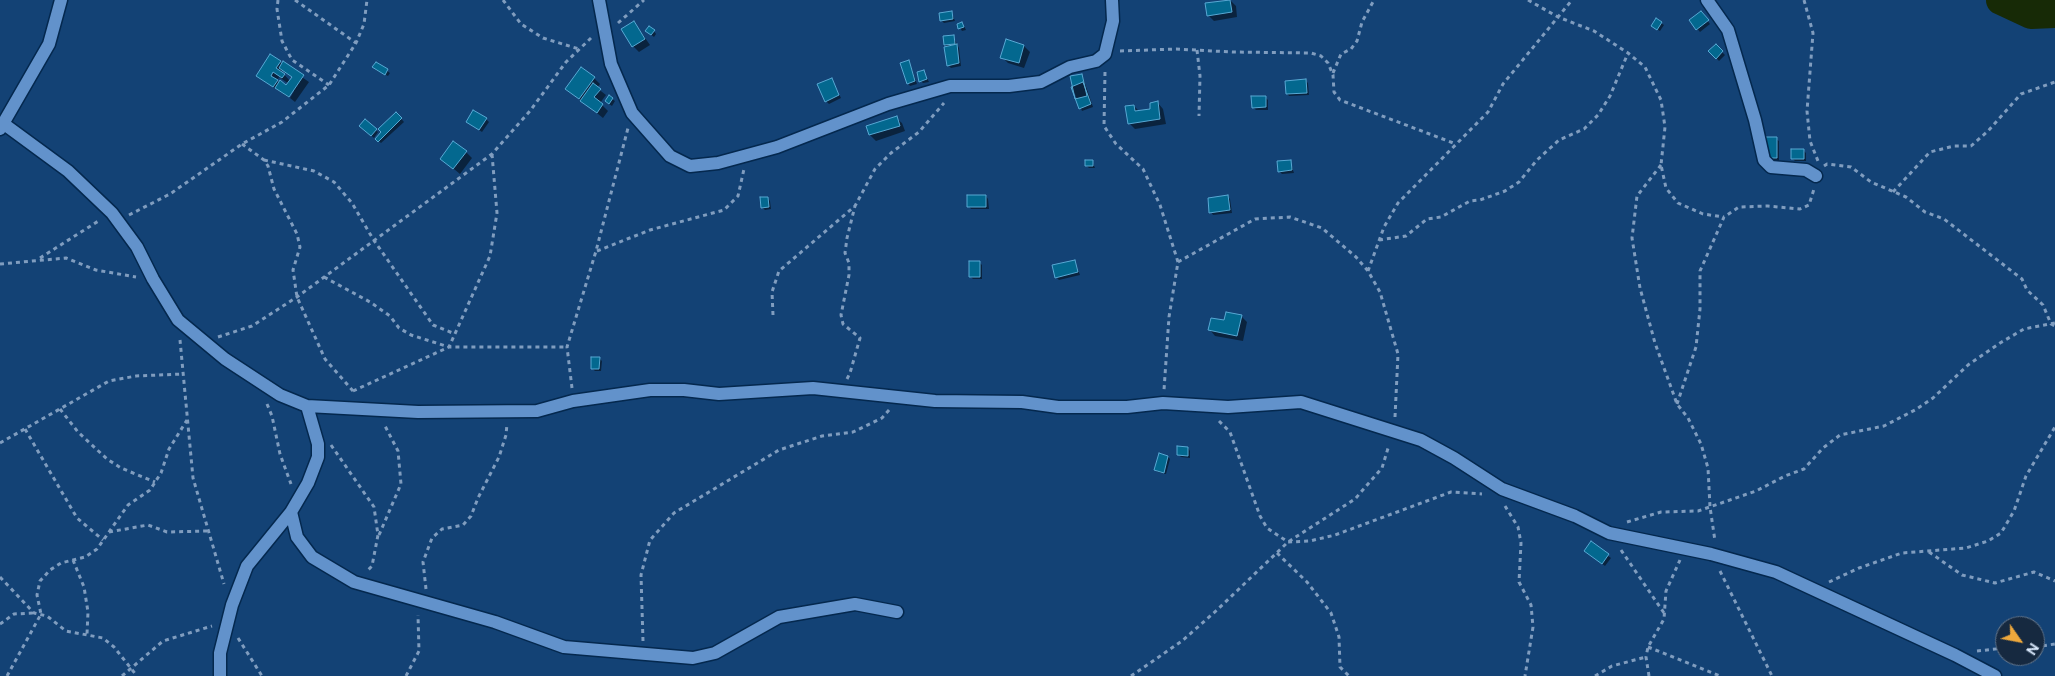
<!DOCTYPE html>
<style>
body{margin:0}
#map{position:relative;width:2055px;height:676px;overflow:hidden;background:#134275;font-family:Figtree,sans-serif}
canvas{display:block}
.north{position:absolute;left:1995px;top:616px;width:50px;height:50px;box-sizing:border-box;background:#162940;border:1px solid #64768b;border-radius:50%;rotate:123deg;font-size:14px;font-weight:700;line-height:20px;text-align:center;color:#dae9fc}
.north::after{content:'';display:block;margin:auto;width:18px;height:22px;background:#eea83c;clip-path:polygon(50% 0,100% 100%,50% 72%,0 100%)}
</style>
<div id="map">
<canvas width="2055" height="676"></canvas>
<div class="north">N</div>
</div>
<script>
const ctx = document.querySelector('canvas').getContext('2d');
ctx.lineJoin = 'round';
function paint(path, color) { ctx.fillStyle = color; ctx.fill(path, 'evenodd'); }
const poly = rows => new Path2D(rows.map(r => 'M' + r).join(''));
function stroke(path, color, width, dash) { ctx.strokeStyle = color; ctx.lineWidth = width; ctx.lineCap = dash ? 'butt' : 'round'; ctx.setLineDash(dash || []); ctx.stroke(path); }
paint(poly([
 [1230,0,1236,6,1237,17,1214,21,1208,15],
 [952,13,955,21,944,23,941,20],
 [1703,15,1710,24,1700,32,1690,20],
 [1656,20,1664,25,1660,31,1655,28],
 [634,22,650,45,639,52,633,46],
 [962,24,964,26,966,30,962,31,960,28],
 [654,31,656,34,654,37,649,33],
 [953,36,959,48,961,66,951,68,948,65,948,47,945,45],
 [1024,46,1030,52,1024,68,1008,63,1002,57],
 [1716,46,1725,55,1719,61,1710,51],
 [909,61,917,84,910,86,908,83],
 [280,62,309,82,295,102,290,98,294,91,293,89,288,97,258,76],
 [282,70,293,78,290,81,281,71],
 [279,77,289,84,287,86,277,81],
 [376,63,390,73,388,76,376,70],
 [924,72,929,82,923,83,921,81],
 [1082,75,1093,107,1082,111,1072,87,1072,77],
 [594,78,600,84,597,88,606,95,600,103,608,111,603,118,567,89],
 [831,79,841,98,829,104,826,101],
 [1305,80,1308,83,1309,95,1289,96,1287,93],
 [609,97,615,101,612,106,609,104],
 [1265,97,1268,100,1268,110,1256,110,1253,107],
 [1158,103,1163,109,1166,124,1135,129,1129,123,1134,106,1140,112,1152,110],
 [396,113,404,122,381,143,376,139],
 [896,118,902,123,905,131,876,141,870,135,868,127],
 [486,119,489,122,482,132,470,124],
 [365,121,378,132,374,138,360,126],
 [1776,139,1779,141,1779,161,1770,160],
 [1803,150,1806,153,1806,161,1795,161,1792,158],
 [466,152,472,158,460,174,442,159],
 [1092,161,1095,168,1089,168,1086,165],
 [1290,161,1294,173,1282,174,1279,171],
 [986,196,988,199,989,209,971,209,969,206],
 [1228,197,1230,199,1232,213,1213,215,1211,212],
 [768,198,770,201,771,209,765,210,762,207],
 [979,262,982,265,982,279,973,279,970,276],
 [1075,262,1080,275,1059,280,1056,277],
 [1241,316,1247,322,1243,341,1215,336,1210,330],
 [599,358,602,361,601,371,595,371,592,368],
 [1188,448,1190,451,1190,458,1181,457,1178,454],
 [1168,457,1170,459,1166,474,1158,472,1155,470],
 [1591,543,1611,558,1605,566,1588,553]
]), '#0007');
stroke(poly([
 [2001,0,2031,14,2055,13]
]), '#172a06', 30);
const building = poly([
 [1230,0,1232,12,1207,16,1205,3,1230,0],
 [952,11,953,19,940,21,939,13,952,11],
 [1701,11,1709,20,1696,30,1689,20,1701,11],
 [1656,18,1662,22,1657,30,1651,26,1656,18],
 [634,21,645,39,632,47,621,29,634,21],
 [962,22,964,27,958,29,957,24,962,22],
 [649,26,655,30,651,35,645,31,649,26],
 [954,35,955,44,944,45,943,36,954,35],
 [1006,39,1024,45,1019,63,1000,58,1006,39],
 [957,44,959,63,947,66,944,47,957,44],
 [1716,44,1723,51,1716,59,1708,51,1716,44],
 [270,54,281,61,276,68,285,74,282,78,273,72,271,76,278,80,273,87,256,76,270,54],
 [909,60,915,81,907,84,900,63,909,60],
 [283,61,304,75,289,97,275,88,280,80,286,85,292,77,279,68,283,61],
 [376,62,388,69,385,75,372,67,376,62],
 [581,67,595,77,579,99,565,89,581,67],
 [924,70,927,79,919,82,917,72,924,70],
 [1082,74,1087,96,1075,99,1070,76,1082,74],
 [832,78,839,95,825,102,817,84,832,78],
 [1306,79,1307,93,1286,94,1285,81,1306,79],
 [1083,82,1091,104,1079,109,1071,87,1083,82],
 [593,83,601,89,594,97,603,104,597,113,580,101,593,83],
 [609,95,613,98,609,104,605,101,609,95],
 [1251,96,1266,96,1266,107,1252,108,1251,96],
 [1158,101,1160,119,1128,124,1125,106,1134,105,1135,111,1150,109,1150,103,1158,101],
 [473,110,487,118,479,130,466,122,473,110],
 [396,112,402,118,378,142,375,139,381,132,378,129,396,112],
 [897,116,900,126,869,135,866,126,897,116],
 [365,119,377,129,371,136,359,126,365,119],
 [1766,137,1777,137,1777,158,1766,158,1766,137],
 [453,141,467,151,453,169,440,159,453,141],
 [1791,149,1804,149,1804,159,1791,159,1791,149],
 [1085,160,1093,160,1093,166,1085,166,1085,160],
 [1291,160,1292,170,1278,172,1277,161,1291,160],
 [967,195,986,195,986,207,967,207,967,195],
 [1228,195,1230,210,1209,213,1208,198,1228,195],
 [760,197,768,197,769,207,761,208,760,197],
 [1075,260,1078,272,1055,278,1052,265,1075,260],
 [969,261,980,261,980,277,969,277,969,261],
 [1226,312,1242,315,1237,336,1208,330,1211,318,1224,320,1226,312],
 [591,357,600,357,599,369,591,369,591,357],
 [1177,446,1188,447,1188,456,1177,455,1177,446],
 [1159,453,1168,456,1164,473,1154,470,1159,453],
 [1591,541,1609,554,1602,564,1584,551,1591,541]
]);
paint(building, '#03688f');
stroke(building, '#58a8d3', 1);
const minor = poly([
 [599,0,611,64,632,113,670,156,690,166,718,163,777,147,888,104,950,86,1009,86,1041,82,1070,67,1096,61,1105,54,1113,21,1112,0],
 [1707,0,1728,30,1755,120,1764,160,1771,167,1806,170,1816,176],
 [4,124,68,171,112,213,137,247,153,279,178,320,225,359,280,395,307,406,418,412,537,411,573,401,650,390,684,390,719,394,813,388,935,401,1022,402,1058,407,1127,407,1163,403,1228,407,1301,402,1421,440,1454,458,1502,489,1575,516,1609,533,1711,554,1776,572,1955,655,1995,676],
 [0,129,49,44,61,0],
 [291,512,297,537,312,557,354,582,495,622,564,647,693,658,715,653,779,617,855,604,897,612],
 [220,676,220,653,232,605,247,566,291,512,308,483,318,457,318,444,307,406]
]);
stroke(minor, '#04284e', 15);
stroke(poly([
 [278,0,277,9,282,41,292,60,329,85],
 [295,0,356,43],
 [503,0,521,24,543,38,579,49],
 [1528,0,1558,17,1594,31,1628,53,1645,67,1661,100,1665,127,1661,165,1666,188,1678,203,1703,214,1724,217],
 [1804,0,1813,33,1807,111,1810,141,1818,161],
 [618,23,644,0],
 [1197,50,1200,76,1199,116],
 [1120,51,1176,49,1232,52,1311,53,1321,56,1328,63,1333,75,1334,92,1340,100,1456,144],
 [1105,72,1104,126,1116,144,1143,169,1160,205,1178,262,1169,317,1164,390],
 [1333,73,1341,54,1351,49,1357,41,1362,22,1374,0],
 [242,144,264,160,268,166,274,189,297,234,300,247,293,270,297,297,325,359,353,391],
 [264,160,314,171,334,182,352,203,373,239,433,325,455,334],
 [1661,165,1637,196,1632,238,1640,288,1655,343,1677,404,1688,418,1701,444,1708,468,1710,507,1715,541],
 [1824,166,1827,164,1851,167,1871,182,1906,197,1925,212,1944,219,2022,279,2027,290,2043,305,2051,324,2055,326],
 [1893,192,1930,152,1954,146,1971,146,1988,131,2021,94,2055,82],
 [129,215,170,194,242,144,282,122,329,85,356,43,364,24,367,0],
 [1379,240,1406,236,1427,219,1441,217,1470,201,1480,200,1505,191,1519,182,1537,160,1559,140,1584,129,1598,115,1610,96,1628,53],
 [597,251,650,230,724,210,738,196,744,169],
 [40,258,100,220],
 [1178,262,1255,219,1290,217,1322,228,1356,257,1368,271,1380,292,1398,354,1395,417],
 [0,264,66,258,96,270,136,277],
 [1368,271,1384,227,1398,203,1488,112,1503,84,1572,0],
 [324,277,370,302,390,316,399,328,411,335,449,347,490,256,497,213,492,154],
 [773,315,772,292,779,271,855,206,875,169,891,153,919,132,944,103],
 [218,337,252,326,297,297,492,154,530,111,566,62,591,38],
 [180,340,193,478,224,584],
 [847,379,850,373,860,338,843,324,841,315,849,275,849,263,845,253,847,238,855,206],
 [572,388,567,347,596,251,628,128],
 [353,391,449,347,567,347],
 [267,404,272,416,280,454,291,484],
 [1677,404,1696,347,1700,309,1700,271,1724,217,1739,207,1768,206,1800,209,1809,205,1814,189],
 [60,409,78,432,107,459,121,468,155,482],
 [1219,421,1230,432,1260,516,1267,528,1288,542,1310,541,1335,535,1451,492,1482,494],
 [25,429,77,518,103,540],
 [0,443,109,381,136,376,183,374],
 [331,445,374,507,378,535,372,566,366,572],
 [1505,506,1518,527,1521,543,1519,582,1531,605,1533,627,1525,676],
 [1627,522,1661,512,1698,511,1756,491,1785,476,1804,469,1823,448,1840,435,1884,426,1915,410,1933,398,1968,365,2000,343,2024,329,2055,323],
 [109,532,148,525,167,532,207,531],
 [379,535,401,484,398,451,384,424],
 [1621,550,1664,613],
 [1929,552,1962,575,1995,583,2034,572,2055,581],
 [1277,553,1307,582,1331,613,1339,637,1340,667,1349,676],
 [73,560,84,587,88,612,87,634],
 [1720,571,1772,676],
 [0,577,34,613,47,616,66,631,103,638,114,647,137,676],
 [1829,582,1859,568,1902,553,1966,548,1988,541,2001,533,2014,511,2026,476,2055,427],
 [426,589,423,562,432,538,442,529,463,525,471,516,478,498,499,457,506,435,507,424],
 [0,624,14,614,33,613],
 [238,638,262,676],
 [643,641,641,575,650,540,674,513,779,450,822,436,853,432,882,418,890,409],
 [1648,647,1720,676],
 [2035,647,2055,644],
 [1977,651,2005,648],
 [7,676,41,614,37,595,40,581,50,570,61,563,85,557,97,549,128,505,150,490,161,473,169,449,187,420],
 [122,676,163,641,212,626],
 [406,676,419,651,418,615],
 [1131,676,1182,641,1217,610,1288,542,1355,499,1382,468,1389,445],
 [1595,676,1612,666,1646,657],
 [1649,676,1646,657,1648,647,1664,619,1666,591,1680,560]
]), '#809dbf', 3, [4, 4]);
stroke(minor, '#6292cb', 12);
</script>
